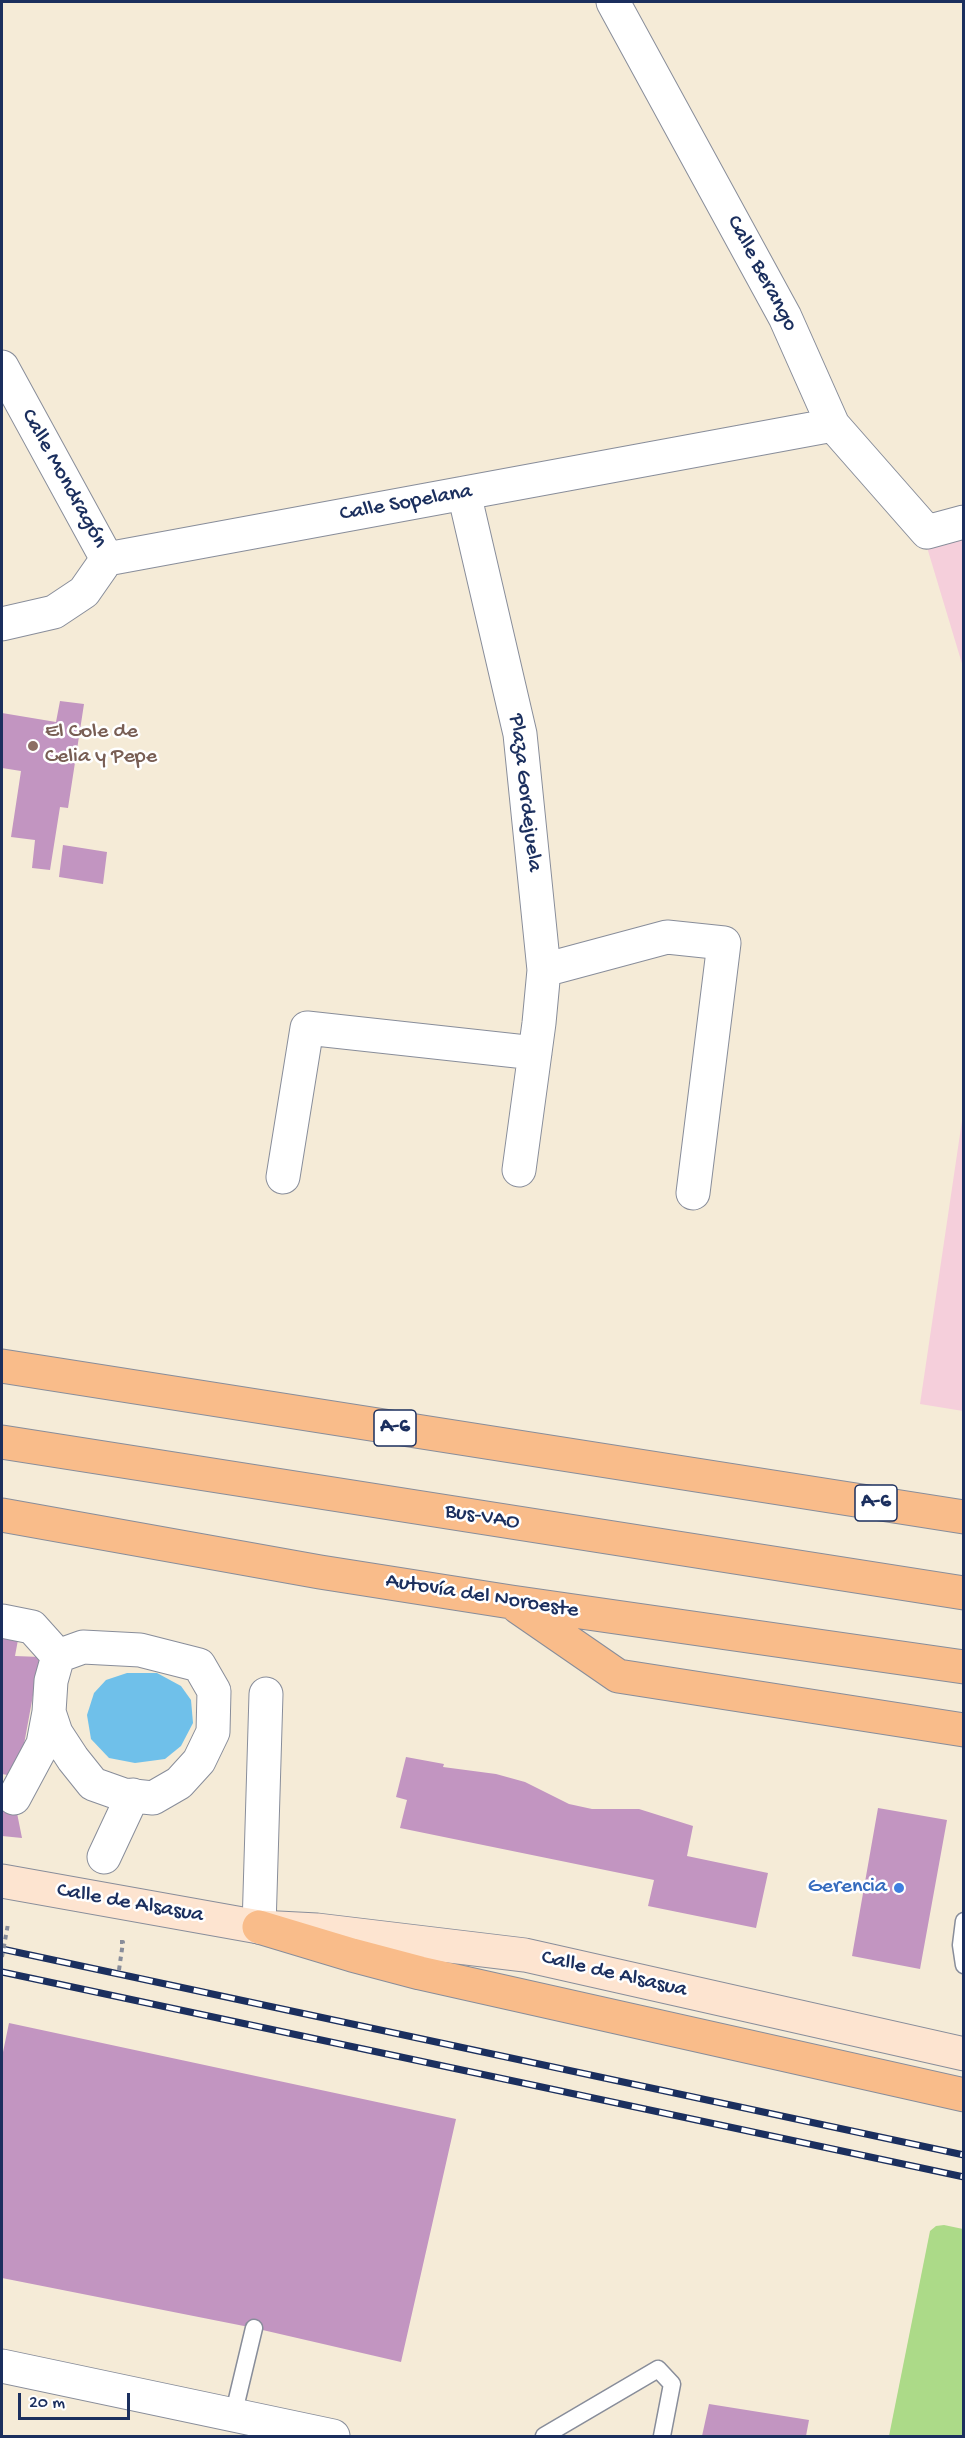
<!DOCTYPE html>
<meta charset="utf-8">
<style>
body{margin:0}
#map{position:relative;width:965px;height:2438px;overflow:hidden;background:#f5ebd7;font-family:"Gochi Hand",sans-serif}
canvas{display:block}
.frame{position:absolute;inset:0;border:3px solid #1b2f5e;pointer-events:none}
.scale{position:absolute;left:18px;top:2393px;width:112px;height:27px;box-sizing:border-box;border:3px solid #1b2f5e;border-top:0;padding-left:8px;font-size:18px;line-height:21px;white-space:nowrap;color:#1b2f5e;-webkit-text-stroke:4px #fff;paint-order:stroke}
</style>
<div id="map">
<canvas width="965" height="2438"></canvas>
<div class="frame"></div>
<div class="scale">20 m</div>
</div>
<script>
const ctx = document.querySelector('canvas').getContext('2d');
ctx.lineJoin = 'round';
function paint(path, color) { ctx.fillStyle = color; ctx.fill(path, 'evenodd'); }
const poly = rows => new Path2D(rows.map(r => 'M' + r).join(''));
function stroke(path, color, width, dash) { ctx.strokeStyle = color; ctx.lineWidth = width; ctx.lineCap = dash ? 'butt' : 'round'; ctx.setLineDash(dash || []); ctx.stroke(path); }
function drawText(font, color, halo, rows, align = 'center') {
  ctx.font = font + ' "Gochi Hand",sans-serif'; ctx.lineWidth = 5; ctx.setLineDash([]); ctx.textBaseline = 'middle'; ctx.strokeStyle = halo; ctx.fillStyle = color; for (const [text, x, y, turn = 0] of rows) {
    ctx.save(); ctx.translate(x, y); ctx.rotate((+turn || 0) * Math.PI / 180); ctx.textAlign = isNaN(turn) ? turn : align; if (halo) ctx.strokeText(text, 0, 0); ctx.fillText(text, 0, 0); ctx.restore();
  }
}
paint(poly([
 [963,533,963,667,926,544],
 [963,1114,963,1411,920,1404]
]), '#f5cfdb');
paint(poly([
 [944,2225,963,2229,963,2436,889,2436,930,2231,936,2226]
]), '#acda88');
paint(poly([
 [127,1673,157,1673,181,1686,191,1700,193,1723,181,1746,165,1759,135,1763,109,1758,91,1739,87,1715,94,1693,106,1680]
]), '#6fc0ea');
paint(poly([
 [60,701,84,704,68,808,60,807,50,870,32,868,35,840,11,837,21,771,2,768,2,713,56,722],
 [63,845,107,852,103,884,59,877],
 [20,1629,15,1656,40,1657,18,1777,2,1774,2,1633],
 [406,1757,444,1764,443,1767,496,1774,525,1782,569,1804,592,1809,639,1809,693,1826,687,1856,768,1873,756,1928,648,1906,654,1880,400,1828,407,1800,396,1797],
 [2,1792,14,1798,22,1838,2,1836],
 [878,1808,947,1820,920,1969,852,1956],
 [9,2023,456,2119,401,2362,254,2328,2,2278,2,2057],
 [709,2404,809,2420,806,2436,702,2436]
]), '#c295c1');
const lane = poly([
 [964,1921,961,1945,964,1965],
 [233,2416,254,2328],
 [544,2436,658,2369,672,2384,662,2436]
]);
const street = poly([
 [613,2,785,317,833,425,927,532,964,522],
 [2,367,107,559],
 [464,493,520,734,544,970,667,937,724,943,693,1193],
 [2,624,54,612,84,592,107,559,833,425],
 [519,1170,539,1023,544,970],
 [283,1177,307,1028,535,1053],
 [2,1621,32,1627,58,1656],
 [83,1647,140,1650,199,1665,214,1691,213,1732,199,1761,179,1783,153,1798,124,1795,93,1784,73,1759,56,1733,49,1712,51,1681,58,1656,83,1647],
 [14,1798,43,1744,49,1712],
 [104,1857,133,1795],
 [259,1927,266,1694],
 [2,2366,333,2436]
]);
const secondary = poly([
 [2,1881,259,1927,317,1930,525,1955,964,2054]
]);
const highway = poly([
 [2,1366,964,1517],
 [2,1442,964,1593],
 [2,1515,320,1572,511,1602,964,1667],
 [518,1607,618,1676,964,1730],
 [259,1927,352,1955,420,1973,964,2095]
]);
stroke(lane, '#888d9a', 19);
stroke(street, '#888d9a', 35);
stroke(secondary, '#888d9a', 35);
stroke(highway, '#888d9a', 35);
stroke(poly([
 [119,1970,123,1942,120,1942]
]), '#888d9a', 4, [4.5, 4.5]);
stroke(lane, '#fff', 16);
stroke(street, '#fff', 33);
stroke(secondary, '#fde4d0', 33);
stroke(highway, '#f9bc8a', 33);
const rail = poly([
 [2,1949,964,2155],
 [2,1972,964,2177]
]);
stroke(rail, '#1b2f5e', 7);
stroke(rail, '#fff', 4.5, [14]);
stroke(poly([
 [2,1957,8,1924]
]), '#888d9a', 4, [4.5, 4.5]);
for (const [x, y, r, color] of [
 [33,746,6,"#8d6e63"],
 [899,1888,6,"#3f7fe0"]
]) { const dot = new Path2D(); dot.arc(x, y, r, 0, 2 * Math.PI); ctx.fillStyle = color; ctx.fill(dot); stroke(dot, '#fff', 2); }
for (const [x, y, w] of [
 [395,1428,42],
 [876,1503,42]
]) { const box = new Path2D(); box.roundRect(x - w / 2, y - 18, w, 36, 4.5); ctx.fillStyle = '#fff'; ctx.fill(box); stroke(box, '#1b2f5e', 1.5); }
drawText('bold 21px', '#1b2f5e', null, [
 ["A-6",395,1428],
 ["A-6",876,1503]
]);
drawText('22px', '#1b2f5e', '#fff', [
 ["Calle Berango",761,274,62],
 ["Calle Mondragón",63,479,61],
 ["Calle Sopelana",406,504,-10],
 ["Plaza Gordejuela",524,793,83],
 ["Bus-VAO",482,1518,9],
 ["Autovía del Noroeste",482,1597,9],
 ["Calle de Alsasua",130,1904,10],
 ["Calle de Alsasua",614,1975,13]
]);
drawText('22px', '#785e54', '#fff', [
 ["El Cole de",45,733],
 ["Celia y Pepe",45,758]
], 'left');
drawText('22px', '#366cbe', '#fff', [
 ["Gerencia",887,1888]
], 'right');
</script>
